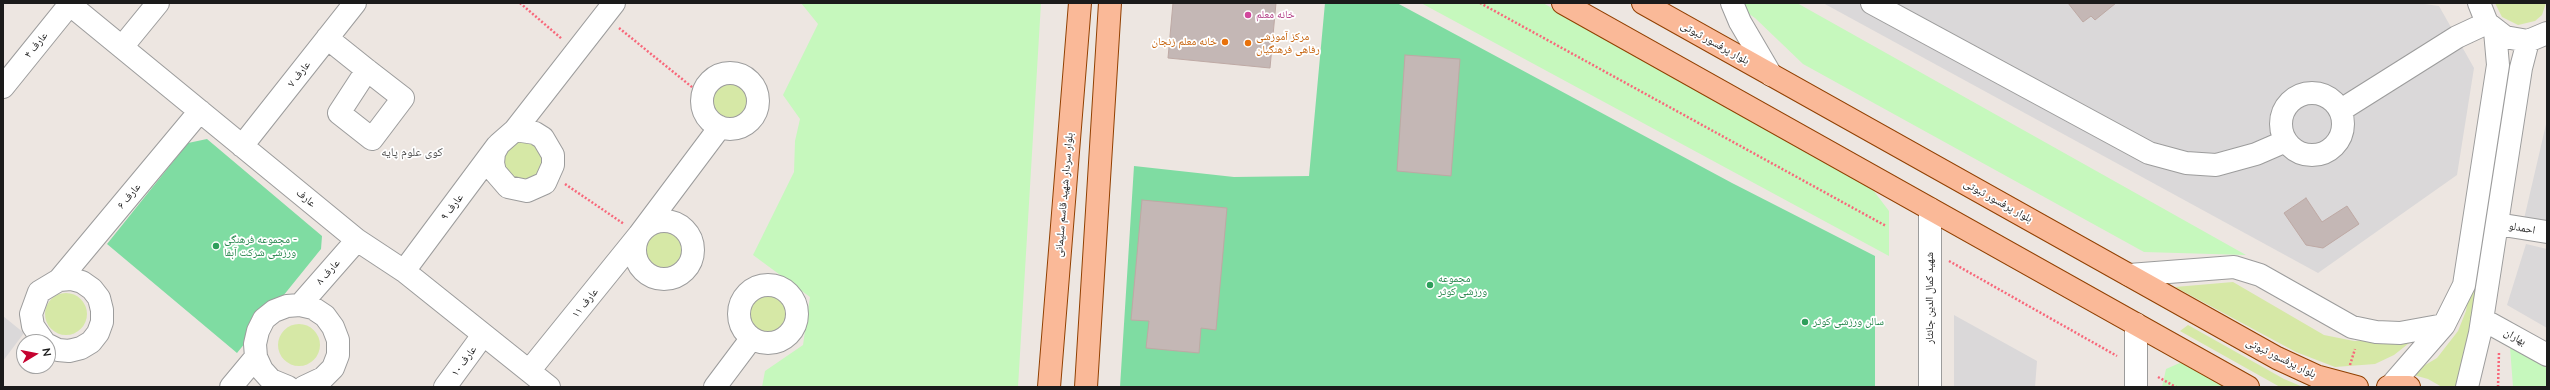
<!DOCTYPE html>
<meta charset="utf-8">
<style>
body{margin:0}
#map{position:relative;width:2550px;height:390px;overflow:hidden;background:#ede6e1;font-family:Mulish,sans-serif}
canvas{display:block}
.frame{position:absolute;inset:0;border:4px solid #1b1b1b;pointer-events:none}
.north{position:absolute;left:16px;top:334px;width:40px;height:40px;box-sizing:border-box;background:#fff;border:1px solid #a4a4a4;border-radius:50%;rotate:80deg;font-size:11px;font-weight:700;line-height:16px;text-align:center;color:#1b1b1b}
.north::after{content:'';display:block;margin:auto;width:14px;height:18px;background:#c50230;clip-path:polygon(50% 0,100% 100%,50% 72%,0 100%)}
</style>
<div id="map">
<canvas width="2550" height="390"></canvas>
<div class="frame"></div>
<div class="north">N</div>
</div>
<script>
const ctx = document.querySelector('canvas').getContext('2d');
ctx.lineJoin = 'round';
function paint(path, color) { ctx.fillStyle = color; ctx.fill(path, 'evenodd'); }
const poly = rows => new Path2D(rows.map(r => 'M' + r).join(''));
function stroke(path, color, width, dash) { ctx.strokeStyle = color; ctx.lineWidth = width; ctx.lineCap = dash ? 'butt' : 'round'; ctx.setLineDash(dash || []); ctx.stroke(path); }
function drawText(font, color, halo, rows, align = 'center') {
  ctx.font = font + ' Mulish,"Noto Naskh Arabic",sans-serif'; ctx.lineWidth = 3.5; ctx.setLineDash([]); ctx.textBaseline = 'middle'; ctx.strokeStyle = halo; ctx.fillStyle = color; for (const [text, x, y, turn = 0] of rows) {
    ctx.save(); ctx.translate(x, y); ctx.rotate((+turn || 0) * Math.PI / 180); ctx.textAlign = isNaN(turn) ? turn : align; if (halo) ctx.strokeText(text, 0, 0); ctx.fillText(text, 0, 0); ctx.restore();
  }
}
paint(poly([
 [1823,3,2417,3,2439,6,2474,68,2457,175,2318,273],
 [2547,120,2547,223,2524,219],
 [2526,244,2547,249,2547,328,2507,305],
 [1954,315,2037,361,2035,387,1954,387],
 [3,316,24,333,3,361]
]), '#dad8d9');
paint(poly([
 [2495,3,2546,3,2542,15,2535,21,2518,25,2502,17],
 [2506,64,2514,66,2461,387,2442,387,2428,379,2410,374,2437,358,2458,331,2466,311],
 '710 101a21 21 0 1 1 42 0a21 21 0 1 1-42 0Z',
 [517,140,532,142,542,152,543,166,536,177,524,183,506,175,502,154],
 '643 250a21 21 0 1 1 42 0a21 21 0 1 1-42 0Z',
 [2233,282,2324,335,2354,341,2413,340,2394,355,2375,364,2335,367,2296,352,2175,287],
 '748 312a21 21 0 1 1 42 0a21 21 0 1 1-42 0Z',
 '45 314a21 21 0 1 1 42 0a21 21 0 1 1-42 0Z',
 '278 345a21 21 0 1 1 42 0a21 21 0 1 1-42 0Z',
 [2188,325,2284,379,2303,387,2280,387,2180,331]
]), '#d6e8a6');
paint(poly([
 [801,3,1041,3,1018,387,762,387,765,371,803,345,810,297,753,255,794,172,795,141,800,119,783,95,818,24],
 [1421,3,1543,3,1870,186,1889,211,1889,256],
 [1744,3,1797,3,2246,255,2144,252,1803,64,1755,18,1742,9],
 [2510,347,2547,368,2547,387,2513,387],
 [2182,362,2230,387,2162,387,2166,369]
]), '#c6f8bd');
paint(poly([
 [1325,3,1397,3,1732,183,1875,256,1875,387,1120,387,1134,166,1234,177,1309,176],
 [207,139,322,236,321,249,237,353,107,244,188,143]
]), '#7fdca2');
const building = poly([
 [1173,3,1276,3,1270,68,1168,58,1173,3],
 [2068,3,2116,3,2095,20,2091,16,2083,22,2068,3],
 [1405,55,1460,59,1451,176,1397,171,1405,55],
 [2306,198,2322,222,2347,206,2359,224,2323,248,2306,245,2284,213,2306,198],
 [1142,200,1227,208,1216,330,1201,328,1199,353,1146,348,1149,321,1131,320,1142,200]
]);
paint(building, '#c4b7b5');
stroke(building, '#bea9a4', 1);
const minor = poly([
 [68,3,357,240,404,271,549,387],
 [1732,3,1740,22,1771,75],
 [1872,3,2149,153,2186,163,2216,165,2256,154,2286,141],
 [2479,3,2487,23,2505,37,2528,41,2547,33],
 [327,38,367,70,403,98,372,139,339,113,367,70],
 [122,47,158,3],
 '702 101a28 28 0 1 1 56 0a28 28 0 1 1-56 0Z',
 [3,87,70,4],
 '2281 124a31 31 0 1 1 62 0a31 31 0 1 1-62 0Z',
 [2341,110,2457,37,2487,23],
 [515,130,535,133,543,138,553,155,553,165,545,183,527,191,508,187,495,172,493,163,494,153,499,144,515,130],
 [515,130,614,3],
 [242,146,355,3],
 '635 250a29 29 0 1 1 58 0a29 29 0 1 1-58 0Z',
 [2497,224,2547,232],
 [404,271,497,146],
 [2129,275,2234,267,2260,275,2352,327,2376,332,2400,333,2444,325],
 [59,280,200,111],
 '739 314a29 29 0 1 1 58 0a29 29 0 1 1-58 0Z',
 [300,305,357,240],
 [2482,319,2547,355],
 [2136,324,2136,387],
 [44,342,33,326,31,314,39,292,59,280,71,279,82,282,92,289,99,298,102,310,102,322,98,333,91,342,81,348,69,351,58,350,48,345],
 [529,371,639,235,720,127],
 [231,387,256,357],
 [288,387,271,380,262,370,256,357,255,344,258,331,264,319,274,311,287,306,300,305,313,308,325,316,333,327,338,340,338,355,333,368,323,378,304,387],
 [445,387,483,335],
 [715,387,751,339],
 [1930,387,1930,209],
 [2390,387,2444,325,2464,285,2498,65,2495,31],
 [2467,387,2480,333,2521,68,2528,41]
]);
const major = poly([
 [1563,3,2248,387],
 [1643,3,2277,358,2316,376,2357,387],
 [1049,387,1080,3],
 [1086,387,1110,3],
 [2388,387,2409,387]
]);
stroke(minor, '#9c9c9c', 24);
stroke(major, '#914002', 24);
stroke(poly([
 [520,3,562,39],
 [1480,3,1886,226],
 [619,28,703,96],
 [565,184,624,224],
 [1949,261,2117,356],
 [2350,365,2355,349],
 [2158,377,2176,387],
 [2498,387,2499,352]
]), '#f8677a', 2.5, [2, 2]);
stroke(minor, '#fff', 22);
stroke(major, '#fab998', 22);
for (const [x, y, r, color] of [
 [1248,15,4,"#d1479c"],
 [1225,42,4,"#e8710a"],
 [1248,43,4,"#e8710a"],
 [216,246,4,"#2e9e5b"],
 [1430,285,4,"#2e9e5b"],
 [1805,322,4,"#2e9e5b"]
]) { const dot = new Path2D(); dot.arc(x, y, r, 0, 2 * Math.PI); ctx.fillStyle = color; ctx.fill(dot); stroke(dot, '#fff', 1.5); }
drawText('11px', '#b23c85', '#fff', [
 ["خانه معلم",1256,15]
], 'left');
drawText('11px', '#c56008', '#fff', [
 ["مرکز آموزشی",1256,37],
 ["رفاهی فرهنگیان",1256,50],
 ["خانه معلم زنجان",1217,42,"right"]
], 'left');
drawText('11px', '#1b1b1b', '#fff', [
 ["بلوار پرفسور ثبوتی",1715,43,29],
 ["عارف ۴",36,45,-51],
 ["عارف ۷",299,74,-52],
 ["بلوار سردار شهید قاسم سلیمانی",1064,195,-85],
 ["عارف ۶",129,196,-50],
 ["عارف",306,198,39],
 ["بلوار پرفسور ثبوتی",1998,201,29],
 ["عارف ۹",452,207,-53],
 ["احمدلو",2522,228,10],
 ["عارف ۸",328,272,-48],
 ["شهید کمال الدین جانثار",1930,298,-90],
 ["عارف ۱۱",585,303,-51],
 ["بهاران",2515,337,29],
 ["بلوار پرفسور ثبوتی",2281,358,26],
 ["عارف ۱۰",464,361,-54]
]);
drawText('11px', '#27864d', '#fff', [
 ["مجموعه فرهنگی -",224,240],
 ["ورزشی شرکت آبفا",224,253],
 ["مجموعه",1438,279],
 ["ورزشی کوثر",1438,292],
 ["سالن ورزشی کوثر",1813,322]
], 'left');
drawText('12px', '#4e4e4e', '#fff', [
 ["کوی علوم پایه",412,152]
]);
</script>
